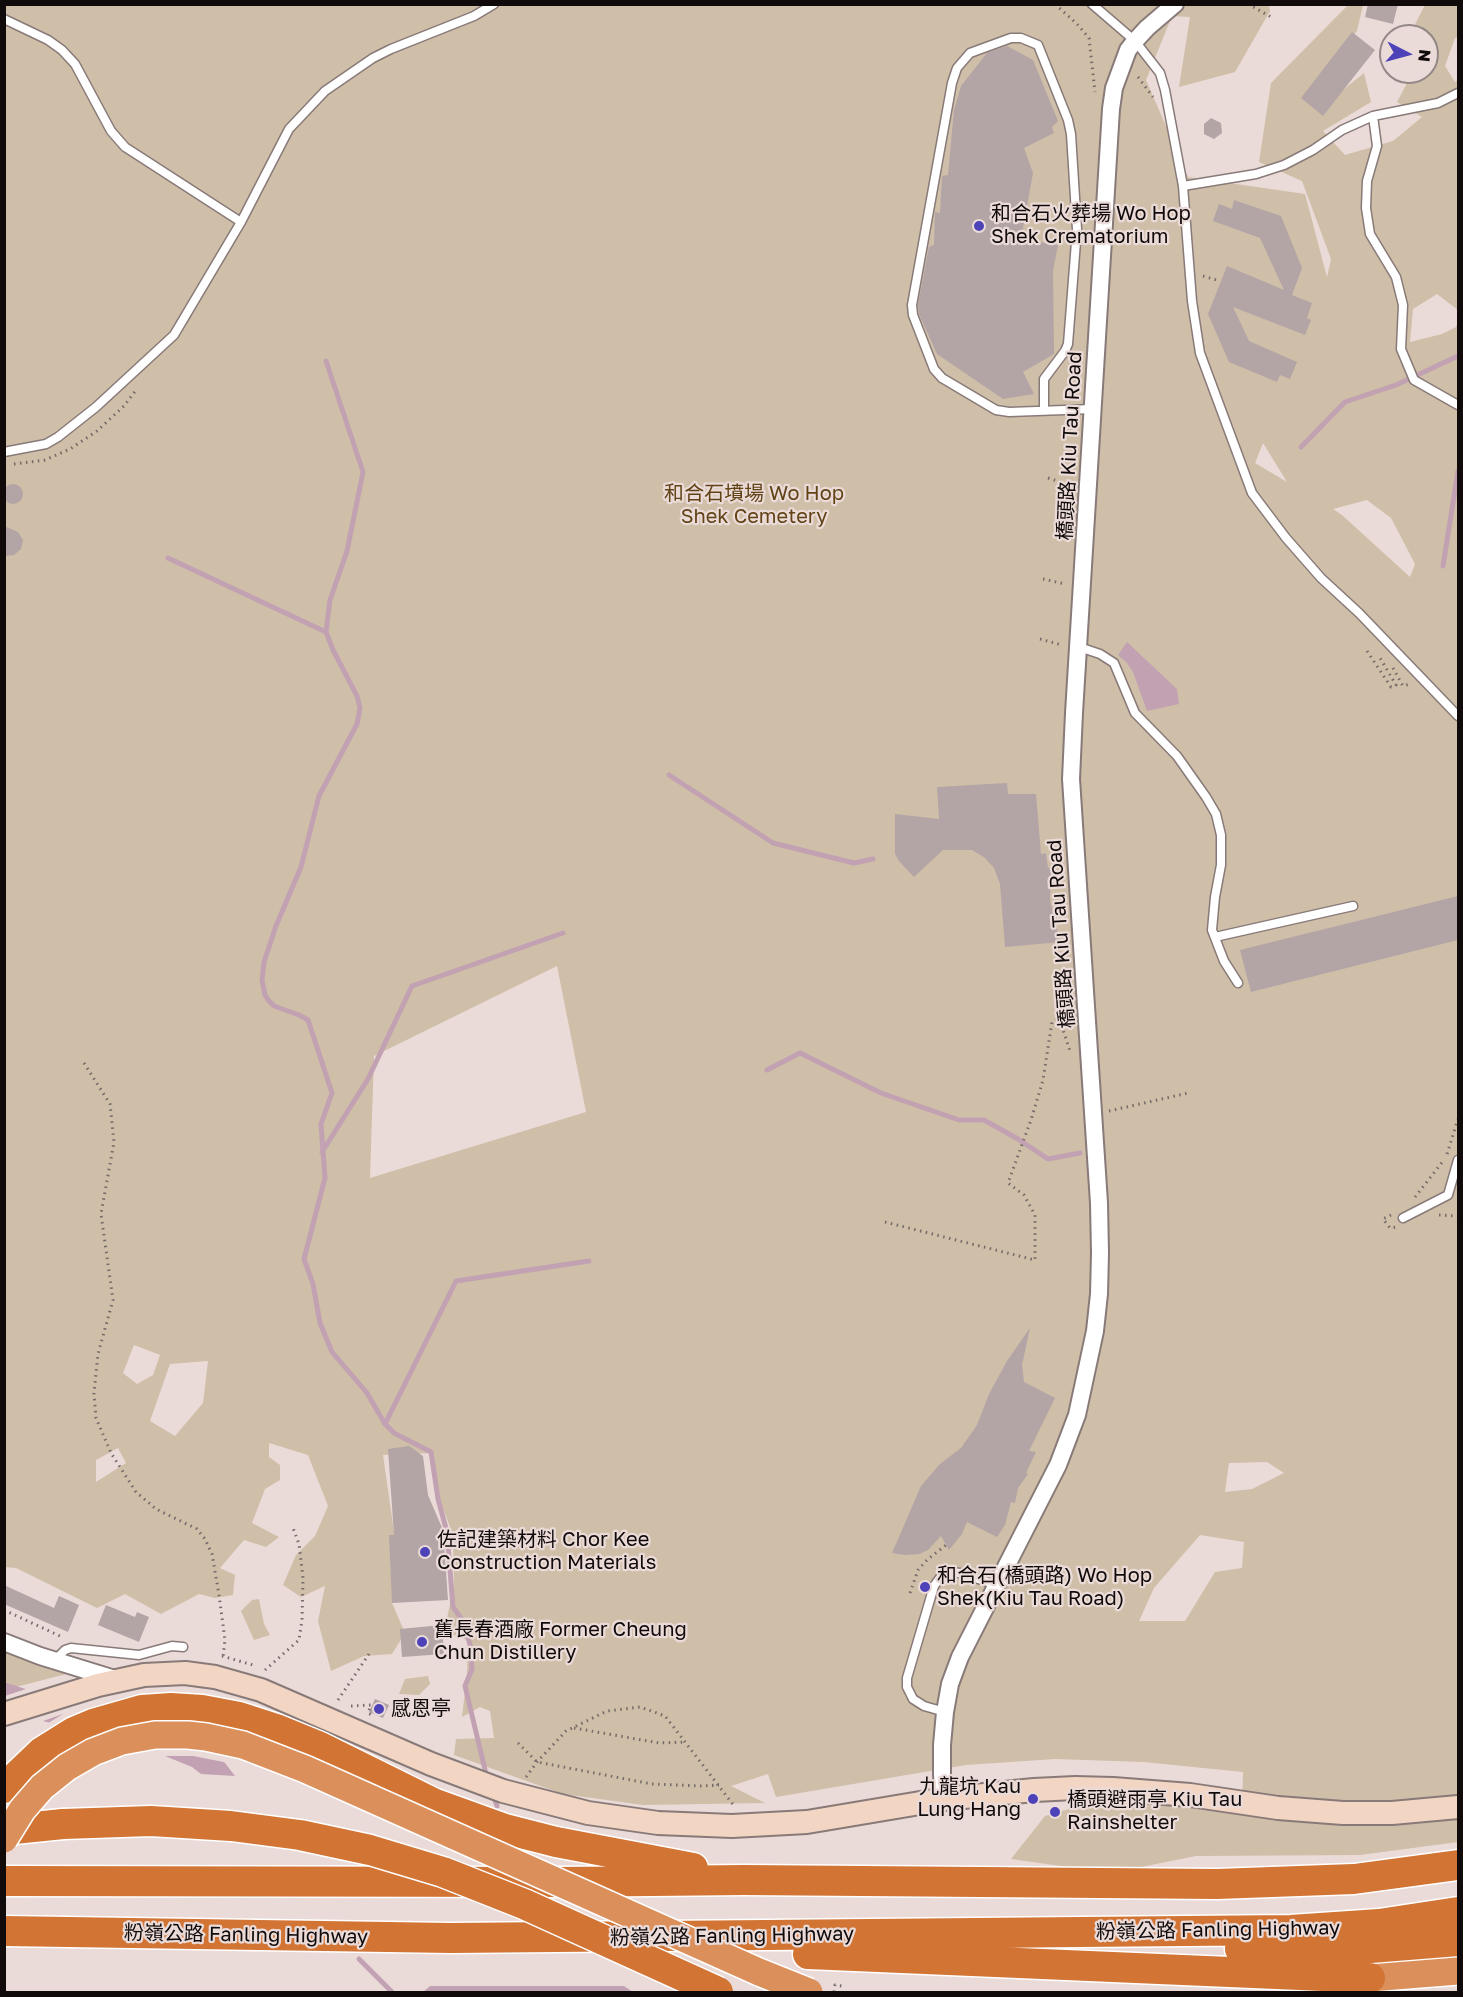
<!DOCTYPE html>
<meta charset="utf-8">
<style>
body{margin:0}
#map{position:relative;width:1463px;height:1997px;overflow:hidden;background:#ebdbd8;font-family:"Golos Text",sans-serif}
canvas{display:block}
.frame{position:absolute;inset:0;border:6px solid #100b0a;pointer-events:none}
.north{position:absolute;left:1379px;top:24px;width:60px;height:60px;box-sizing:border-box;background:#ebdbd8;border:2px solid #938886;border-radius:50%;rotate:96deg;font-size:16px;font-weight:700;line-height:24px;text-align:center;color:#100b0a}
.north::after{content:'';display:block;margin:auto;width:21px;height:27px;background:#4e42b9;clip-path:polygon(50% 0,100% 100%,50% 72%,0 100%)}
</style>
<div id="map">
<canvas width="1463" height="1997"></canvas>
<div class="frame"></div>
<div class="north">N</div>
</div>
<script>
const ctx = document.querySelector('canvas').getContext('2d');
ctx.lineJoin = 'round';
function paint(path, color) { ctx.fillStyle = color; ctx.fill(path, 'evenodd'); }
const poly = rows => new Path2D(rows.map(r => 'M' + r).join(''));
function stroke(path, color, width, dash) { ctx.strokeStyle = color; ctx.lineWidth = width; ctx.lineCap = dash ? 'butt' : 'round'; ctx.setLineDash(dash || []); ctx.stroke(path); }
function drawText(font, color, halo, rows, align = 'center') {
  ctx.font = font + ' "Golos Text","Noto Sans TC",sans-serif'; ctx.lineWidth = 4.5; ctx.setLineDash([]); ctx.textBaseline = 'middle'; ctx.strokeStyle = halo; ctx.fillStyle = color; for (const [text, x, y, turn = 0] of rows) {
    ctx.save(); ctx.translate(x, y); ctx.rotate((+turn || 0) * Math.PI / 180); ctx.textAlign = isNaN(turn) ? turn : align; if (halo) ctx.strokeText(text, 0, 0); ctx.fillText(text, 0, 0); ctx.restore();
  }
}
paint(poly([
 [4,5,1269,5,1270,11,1235,72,1179,87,1190,17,1172,16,1146,80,1188,177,1305,194,1327,277,1331,259,1302,181,1259,162,1271,83,1348,5,1363,5,1357,31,1320,77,1323,106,1364,73,1371,102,1323,131,1345,155,1393,141,1422,117,1397,102,1413,72,1427,72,1427,36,1409,36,1425,5,1458,5,1458,37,1455,38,1445,66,1455,82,1458,80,1458,310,1437,294,1413,309,1410,342,1442,334,1456,327,1458,322,1458,1842,1360,1855,1196,1856,1141,1867,1075,1868,1011,1859,1045,1816,1110,1797,1186,1807,1242,1808,1243,1772,1144,1762,1055,1759,966,1765,776,1797,768,1774,731,1786,765,1803,643,1805,563,1794,454,1755,456,1739,494,1738,490,1711,480,1707,462,1717,467,1675,468,1640,444,1632,454,1586,453,1535,440,1500,431,1453,383,1455,397,1553,392,1603,405,1633,392,1654,364,1656,331,1671,318,1621,325,1586,301,1597,283,1585,296,1555,315,1536,328,1506,308,1455,269,1443,269,1457,280,1465,280,1480,265,1489,252,1523,279,1537,266,1547,244,1540,220,1568,235,1575,233,1595,215,1598,199,1594,161,1614,125,1594,97,1608,16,1568,5,1567],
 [1263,443,1287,482,1255,463],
 [1367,500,1391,518,1415,564,1410,577,1342,515,1333,509],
 [557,966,586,1112,370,1178,374,1056],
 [134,1345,160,1355,153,1375,137,1384,123,1373],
 [208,1361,203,1403,175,1436,150,1421,170,1364],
 [118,1448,126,1463,96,1482,96,1460],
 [1267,1462,1284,1473,1252,1489,1225,1492,1229,1463],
 [1200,1535,1244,1542,1242,1568,1215,1572,1185,1621,1139,1621,1154,1588],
 [259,1599,264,1624,270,1635,254,1640,241,1611,252,1600],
 [4,1647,70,1673,16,1687,5,1682],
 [428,1676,430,1684,419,1695,399,1694,405,1679]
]), '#cfbea8');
paint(poly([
 [1127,642,1177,689,1179,704,1147,711,1133,672,1127,663,1118,655],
 [4,1682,215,1750,235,1776,201,1774,192,1767,165,1756,5,1710],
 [430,1986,624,1986,633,1992,423,1992]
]), '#c2a2b2');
paint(poly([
 [29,1688,216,1747,229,1763,193,1756,155,1756,45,1725,63,1714,37,1723,4,1713,5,1696]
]), '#ebdbd8');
stroke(poly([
 [326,361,363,472,347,551,330,600,326,632,333,650,357,696,360,708,357,724,319,796,301,867,276,926,264,962,262,980,265,995,269,1001,274,1006,299,1015,308,1020,332,1093,321,1124,325,1178,304,1259,313,1284,320,1323,332,1352,367,1393,385,1424,394,1433,431,1452,438,1499,447,1532,453,1607,463,1621,471,1648,472,1669,465,1686,487,1778],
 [1301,447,1345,402,1396,385,1458,356],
 [168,558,326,632],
 [1443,566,1458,471],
 [669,775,773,843,854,863,873,859],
 [767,1070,800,1053,881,1093,959,1120,984,1120,1018,1139,1048,1159,1080,1153],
 [322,1152,368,1079,412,986,563,933],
 [385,1424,456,1281,589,1261],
 [493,1795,497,1806],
 [359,1959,392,1992]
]), '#c2a2b2', 5);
paint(poly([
 [1368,4,1398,4,1393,24,1365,17],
 [1352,32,1375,50,1323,116,1301,98],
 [1007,46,1033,60,1058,121,1052,127,1054,133,1024,148,1033,173,1021,239,1058,245,1053,271,1054,354,1023,372,1034,394,1003,399,937,354,919,314,918,305,929,247,934,245,935,212,940,213,942,176,948,175,954,110,961,86,987,53],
 [1211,118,1221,123,1222,133,1214,139,1204,134,1204,124],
 [1234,200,1281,216,1302,268,1292,295,1312,303,1307,318,1311,320,1305,335,1233,307,1249,341,1297,362,1290,379,1280,375,1277,382,1229,362,1208,314,1227,266,1284,290,1260,238,1213,221,1219,204,1232,209],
 '3 494a10 10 0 1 1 20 0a10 10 0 1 1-20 0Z',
 [4,526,18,532,23,540,21,549,14,555,4,556],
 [1007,783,1008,794,1036,794,1041,854,1046,853,1048,868,1051,867,1050,900,1060,942,1005,947,1000,884,994,868,985,858,972,850,943,850,914,877,899,861,895,854,895,814,939,819,937,787],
 [1458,896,1458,940,1251,992,1240,950],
 [1030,1328,1022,1365,1024,1382,1055,1398,1029,1451,1036,1452,1026,1473,1028,1474,1018,1488,1015,1503,1011,1502,1005,1525,997,1537,967,1522,962,1534,949,1550,941,1536,928,1550,919,1554,905,1555,892,1553,921,1486,940,1464,961,1448,977,1425,989,1394,1007,1361],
 [409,1446,423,1456,428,1495,443,1530,448,1600,392,1603,389,1535,394,1535,388,1449],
 [4,1585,54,1608,59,1596,79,1605,68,1632,4,1604],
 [106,1605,135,1617,137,1612,149,1617,139,1642,98,1625],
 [442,1625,444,1654,402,1657,400,1629],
 [375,1699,389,1705,383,1718,369,1712]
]), '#b3a4a6');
const service = poly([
 [1092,4,1135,41,1160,73,1165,90,1183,186,1192,301,1200,353,1252,493,1286,538,1321,578,1359,613,1458,716],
 [4,19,48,40,62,50,75,64,111,131,125,147,241,222],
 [1373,116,1377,146,1367,181,1366,208,1370,234,1396,277,1403,305,1401,349,1414,380,1458,405],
 [1183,186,1256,174,1284,165,1313,150,1342,130,1373,116,1438,103,1458,93],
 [1044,410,1044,379,1065,351,1068,344,1077,229,1071,134,1068,120,1038,45,1021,38,1011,38,970,53,957,68,952,83,912,305,913,315,934,369,942,378,996,410,1009,412,1093,409],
 [4,452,46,444,58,437,96,407,174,335,241,222,289,129,325,91,373,58,391,49,474,16,494,4],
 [1079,647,1100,654,1114,663,1135,713,1177,756,1206,797,1216,814,1221,835,1221,865,1215,897,1212,930,1224,961,1238,983],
 [1215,937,1353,906],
 [1403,1218,1448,1195,1458,1160],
 [55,1660,65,1650,71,1648,139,1655,172,1646,183,1647],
 [945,1712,924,1706,913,1699,907,1687,907,1678,934,1586,942,1575,950,1572,960,1573,997,1585]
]);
const minor = poly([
 [4,1642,40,1656,118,1680],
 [944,1799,942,1775,942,1745,945,1712,950,1684,960,1657,1058,1465,1077,1415,1095,1331,1099,1294,1100,1253,1099,1203,1071,779,1074,713,1111,109,1114,88,1128,50,1135,41,1147,28,1175,4]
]);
const secondary = poly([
 [4,1714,98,1685,144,1675,185,1673,215,1677,261,1690,431,1764,503,1791,588,1813,658,1823,732,1826,807,1822,944,1799,1034,1790,1075,1788,1113,1789,1190,1795,1278,1808,1343,1813,1392,1813,1458,1807]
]);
const trunk = poly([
 [1335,1992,1370,1978,1458,1971]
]);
const motorway = poly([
 [4,1788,42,1752,74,1732,93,1724,142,1710,171,1708,202,1710,239,1717,276,1729,320,1747,433,1803,505,1829,556,1842,693,1868],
 [4,1830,63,1824],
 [4,1881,559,1882,744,1880,1217,1884,1354,1879,1458,1865],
 [4,1931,451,1938,1291,1930,1379,1924,1458,1912],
 [1240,1949,1290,1952,1333,1951,1458,1941],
 [808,1954,1370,1978]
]);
stroke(service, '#887a78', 11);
stroke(minor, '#887a78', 20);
stroke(secondary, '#887a78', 26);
stroke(trunk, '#fff', 30);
stroke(motorway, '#fff', 33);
stroke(poly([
 [1055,4,1077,24,1089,38,1095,92],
 [1248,4,1271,17],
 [1138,77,1153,97],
 [1203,276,1220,281],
 [14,464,45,460,70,449,97,431,124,406,137,389],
 [1048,478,1073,486],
 [1043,579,1065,584],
 [1040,639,1062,645],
 [1367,651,1391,687,1396,685,1380,658,1383,656],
 [1393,668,1403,686,1410,684],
 [84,1063,110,1104,114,1142,101,1214,113,1300,98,1354,94,1393,96,1418,111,1453,136,1492,156,1509,197,1529,205,1539,212,1554,219,1595,225,1640,223,1657],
 [1109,1111,1188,1093],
 [1447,1154,1458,1119],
 [1415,1197,1444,1160],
 [1391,1215,1383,1219,1390,1228,1396,1227],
 [1439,1215,1458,1216],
 [885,1222,1035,1260,1035,1215,1024,1195,1008,1183,1031,1120,1043,1080,1052,1022,1059,1018,1071,1054],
 [910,1593,918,1570,927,1560,946,1545],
 [4,1610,60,1636],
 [222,1656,253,1665],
 [265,1670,299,1640,302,1620,303,1578,299,1544,293,1528],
 [338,1700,369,1654],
 [351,1706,371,1705,368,1713,374,1716],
 [574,1728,659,1743,686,1742],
 [518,1743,537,1762,652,1784,702,1786,719,1785],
 [526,1777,537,1762,566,1731,607,1711,640,1707,665,1716,735,1807],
 [834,1992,835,1985,842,1986]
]), '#746a68', 3, [1.5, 4.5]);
stroke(service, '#fff', 8);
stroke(minor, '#fff', 16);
stroke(secondary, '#f2d5c2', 22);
stroke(trunk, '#db905c', 27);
stroke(motorway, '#d27434', 30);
const trunkBridge = poly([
 [4,1839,22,1810,42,1787,67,1767,93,1752,122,1741,155,1735,188,1735,206,1737,243,1745,305,1769,759,1972,809,1992]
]);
const motorwayBridge = poly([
 [63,1824,151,1821,231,1826,300,1835,370,1850,443,1872,524,1904,718,1992]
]);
stroke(trunkBridge, '#fff', 30, []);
stroke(motorwayBridge, '#fff', 33, []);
stroke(trunkBridge, '#db905c', 27);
stroke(motorwayBridge, '#d27434', 30);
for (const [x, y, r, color] of [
 [979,226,6,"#4e42b9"],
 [425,1552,6,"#4e42b9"],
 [925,1587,6,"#4e42b9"],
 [422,1642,6,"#4e42b9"],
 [379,1709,6,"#4e42b9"],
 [1033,1799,6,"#4e42b9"],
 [1055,1812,6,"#4e42b9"]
]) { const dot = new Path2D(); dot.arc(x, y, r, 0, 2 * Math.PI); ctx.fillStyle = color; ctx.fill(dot); stroke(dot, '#ebdbd8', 2); }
drawText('20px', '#100b0a', '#ebdbd8', [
 ["和合石火葬場 Wo Hop",991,214],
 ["Shek Crematorium",991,237],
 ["佐記建築材料 Chor Kee",437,1540],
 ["Construction Materials",437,1563],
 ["和合石(橋頭路) Wo Hop",937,1576],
 ["Shek(Kiu Tau Road)",937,1599],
 ["舊長春酒廠 Former Cheung",434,1630],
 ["Chun Distillery",434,1653],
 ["感恩亭",391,1709],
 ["九龍坑 Kau",1021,1787,"right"],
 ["Lung Hang",1021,1810,"right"],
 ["橋頭避雨亭 Kiu Tau",1067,1800],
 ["Rainshelter",1067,1823]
], 'left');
drawText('20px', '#100b0a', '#ebdbd8', [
 ["橋頭路 Kiu Tau Road",1070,446,-87],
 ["橋頭路 Kiu Tau Road",1061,934,-94],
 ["粉嶺公路 Fanling Highway",1218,1930,-1],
 ["粉嶺公路 Fanling Highway",246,1935,1],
 ["粉嶺公路 Fanling Highway",732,1936,-1]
]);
drawText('20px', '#614316', '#ebdbd8', [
 ["和合石墳場 Wo Hop",754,494],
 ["Shek Cemetery",754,517]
]);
</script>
